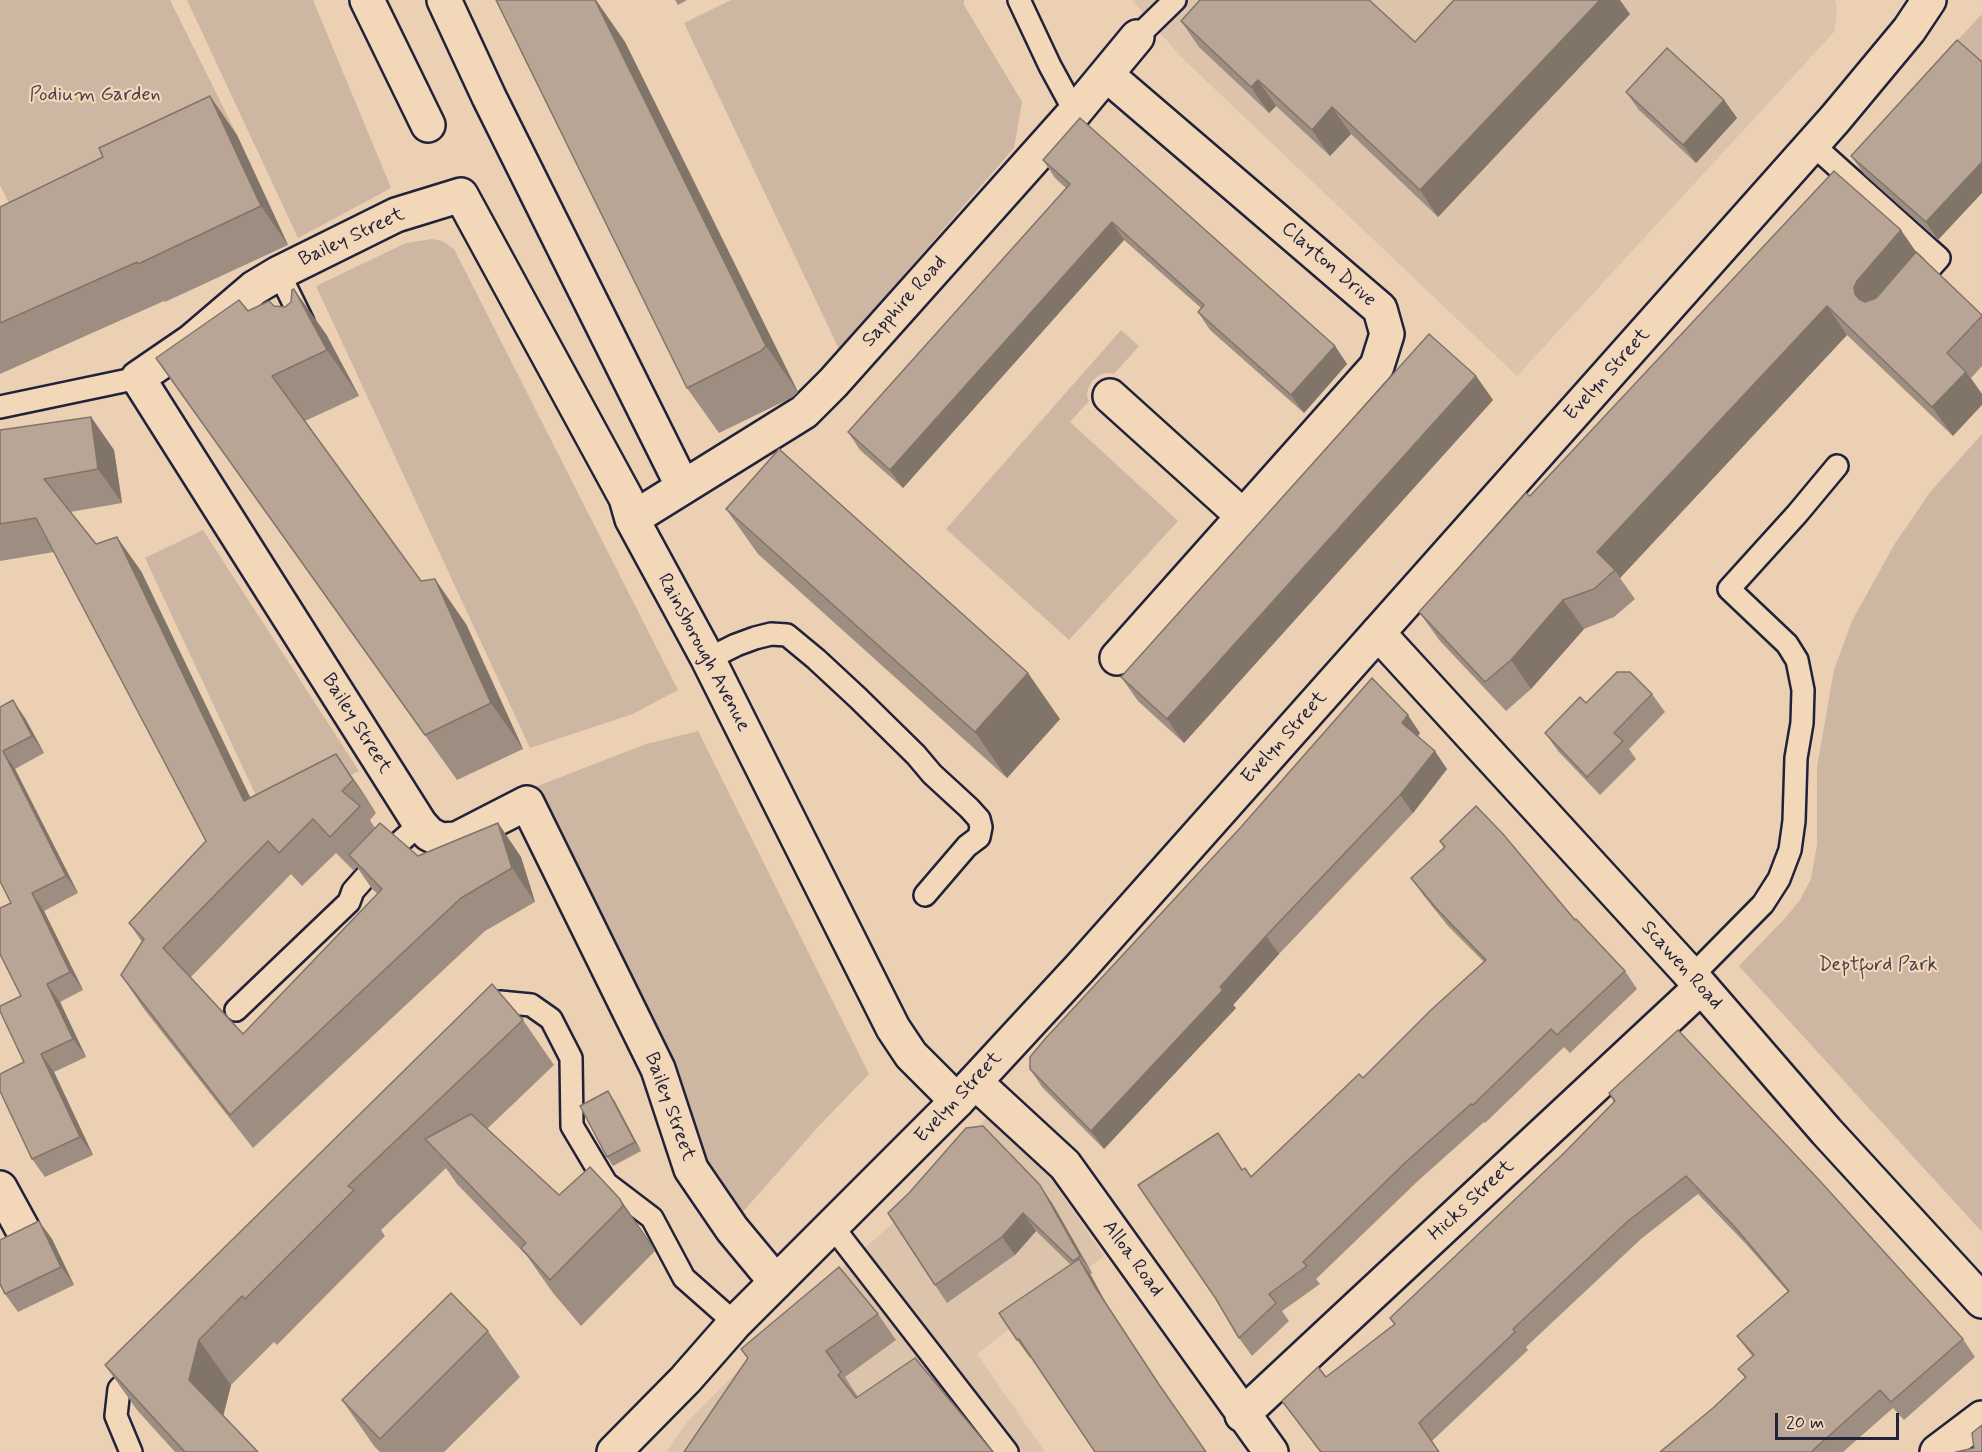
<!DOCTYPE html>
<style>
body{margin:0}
#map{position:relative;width:1982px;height:1452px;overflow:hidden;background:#ebd0b4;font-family:Mynerve,sans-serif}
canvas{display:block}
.scale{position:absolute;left:1775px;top:1413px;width:124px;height:27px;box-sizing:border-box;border:3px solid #22223b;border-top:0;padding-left:8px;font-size:18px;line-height:21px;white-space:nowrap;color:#22223b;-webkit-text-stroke:4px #f3d7b9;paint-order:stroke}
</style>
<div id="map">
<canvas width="1982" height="1452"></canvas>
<div class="scale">20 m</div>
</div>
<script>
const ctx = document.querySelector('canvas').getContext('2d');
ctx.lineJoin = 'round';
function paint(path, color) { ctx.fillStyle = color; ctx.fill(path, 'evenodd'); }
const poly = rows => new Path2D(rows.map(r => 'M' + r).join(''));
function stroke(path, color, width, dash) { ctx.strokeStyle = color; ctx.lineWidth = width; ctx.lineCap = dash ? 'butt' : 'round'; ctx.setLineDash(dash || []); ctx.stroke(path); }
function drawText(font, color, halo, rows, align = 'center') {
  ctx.font = font + ' Mynerve,sans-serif'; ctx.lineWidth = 4.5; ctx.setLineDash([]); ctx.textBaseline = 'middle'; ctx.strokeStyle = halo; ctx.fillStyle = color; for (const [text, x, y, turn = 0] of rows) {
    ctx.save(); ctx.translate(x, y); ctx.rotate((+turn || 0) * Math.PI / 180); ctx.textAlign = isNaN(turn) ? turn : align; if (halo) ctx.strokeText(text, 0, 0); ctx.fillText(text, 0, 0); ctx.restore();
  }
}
paint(poly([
 [1132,0,1835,0,1837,11,1834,32,1517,376,1180,56],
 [986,1118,1049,1175,1104,1256,977,1354,1045,1452,666,1452,688,1421,829,1279,890,1226]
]), '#dcc3ab');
paint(poly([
 [0,0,170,0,237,135,21,228,0,185],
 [187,0,313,0,391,188,298,238],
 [731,0,964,0,964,5,1022,102,1014,148,839,349,684,23],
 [1982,14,1982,67,1956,42],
 [432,239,442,241,454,249,678,690,633,714,530,748,316,286,406,243],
 [1121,330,1139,346,1114,374,1109,373,1101,374,1093,380,1088,388,1087,396,1089,401,1070,422,1178,521,1069,640,946,529],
 [1982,434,1982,1232,1739,966,1787,916,1800,900,1811,879,1817,844,1817,767,1834,670,1852,621,1894,545,1931,491],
 [203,530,359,771,265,815,145,558],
 [698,731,869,1074,817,1128,740,1215,701,1161,672,1077,535,787,646,744]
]), '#cdb6a2');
const lane = poly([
 [1019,0,1050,66,1075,112],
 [1137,37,1175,0],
 [1812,144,1939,258,1913,287],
 [279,273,303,322],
 [0,407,138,378],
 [708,659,736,645,755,638,771,634,787,635,816,659,858,698,916,755,932,774,969,808,979,819,981,827,979,837,967,846,925,895],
 [1692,976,1763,904,1779,879,1790,850,1794,821,1796,758,1802,723,1803,690,1797,660,1787,644,1729,589,1797,514,1837,466],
 [236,1010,349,902,353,891,382,858,420,824],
 [486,1017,500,1002,531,1005,551,1019,571,1058,572,1126,606,1183,652,1218,684,1278,735,1323],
 [832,1226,1007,1452],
 [131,1452,116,1416,119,1389,140,1368]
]);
const street = poly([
 [367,0,428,125],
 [444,0,489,97,683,487],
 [1107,75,1380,309,1387,334,1377,366,1117,658],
 [1110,396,1244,517],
 [632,519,804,412,833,383,1075,112,1137,37],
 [1378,633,1692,976,1826,1131,1982,1301],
 [975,1082,1065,1165,1271,1452],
 [0,1188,23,1230],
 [776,1282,732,1229,691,1169,658,1069,527,803,457,839,441,840,429,834,420,824,138,378,192,341,254,288,279,273,396,215,461,195,626,498,632,519,708,659,893,1028,911,1055,957,1101],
 [1242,1415,1701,987],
 [1937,1452,1982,1418]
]);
const primary = poly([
 [614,1452,685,1380,735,1323,957,1101,1080,968,1835,119,1909,30,1929,0]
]);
stroke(lane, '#22223b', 26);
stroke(street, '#22223b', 38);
stroke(primary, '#22223b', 38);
stroke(lane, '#f3d7b9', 21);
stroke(street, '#f3d7b9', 33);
stroke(primary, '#f3d7b9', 33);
paint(poly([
 [675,0,687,0,678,5],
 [598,4,625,42,798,392,793,397,719,433,687,388],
 [1630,14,1438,217,1351,134,1330,156,1276,106,1269,113,1199,47,1181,21,1415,42],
 [1982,62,1938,240,1864,174,1851,156],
 [1626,92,1724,100,1737,118,1696,163,1639,110],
 [237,135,288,245,165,302,164,301,0,374,0,207],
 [1043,160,1335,346,1347,364,1304,413,1210,330,1198,312,1201,308,1124,240,903,488,860,450,848,432,1066,188,1055,178],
 [1916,252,1982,315,1982,366,1971,378,1982,394,1953,436,1847,335,1620,578,1635,599,1614,617,1584,629,1531,689,1506,711,1440,641,1419,612,1530,496],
 [248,311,326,334,359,396,305,421,421,581,466,624,523,749,457,780,188,403],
 [1476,376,1493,400,1184,743,1138,701,1121,677],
 [91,417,114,450,122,503,70,512,96,544,141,571,250,798,336,754,376,813,370,820,375,828,418,856,498,823,521,857,535,902,485,931,253,1148,144,1009,121,975,142,942,129,923,206,841,54,552,0,561,0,430],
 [336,853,354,871,357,867,372,889,378,894,243,1034,191,977,291,874,302,886],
 [726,509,1060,719,1007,778,758,554],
 [1652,694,1665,712,1629,749,1636,759,1600,795,1558,751,1545,733,1586,703],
 [0,707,25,718,44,753,15,769,78,893,44,911,83,990,60,1002,86,1057,54,1072,93,1155,45,1177,32,1159,24,1062,21,996,11,903],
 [1420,733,1418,737,1447,769,1413,813,1279,954,1233,1005,1236,1008,1104,1149,1042,1087,1030,1069],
 [1440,841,1575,920,1625,971,1637,989,1570,1053,1564,1047,1485,1123,1484,1122,1420,1179,1316,1279,1320,1284,1282,1311,1289,1321,1252,1356,1239,1338,1216,1299,1218,1133,1242,1170,1251,1176,1363,1078,1484,962,1448,926,1424,896,1411,878,1444,848],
 [523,1020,554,1065,487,1129,559,1195,620,1199,652,1245,655,1251,581,1326,553,1293,527,1256,457,1184,446,1168,381,1230,385,1236,277,1345,274,1342,231,1385,223,1416,258,1452,175,1452,137,1410,105,1365],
 [1609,1093,1963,1339,1975,1357,1904,1420,1893,1408,1843,1452,1660,1452,1713,1408,1745,1378,1738,1369,1753,1357,1737,1336,1788,1292,1746,1244,1698,1194,1641,1239,1526,1347,1528,1350,1432,1441,1439,1452,1320,1452,1282,1401,1326,1377,1394,1324,1390,1318,1564,1153,1614,1102],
 [614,1100,641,1151,613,1166,607,1157],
 [1052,1203,1092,1273,1090,1275,1107,1305,1030,1358,1017,1340,1071,1265,1036,1231,1015,1255,947,1303,935,1285,888,1213],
 [39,1221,52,1239,74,1285,18,1312,5,1294],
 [878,1314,896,1340,845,1377,858,1397,993,1452,748,1359,741,1349],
 [488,1331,520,1377,444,1452,380,1452,374,1446,342,1400]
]), '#9e8e81');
paint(poly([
 [587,0,596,0,625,42,798,392,766,346],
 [1600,0,1620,0,1630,14,1438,217,1420,190],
 [1258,80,1276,106,1269,113,1251,87],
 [210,96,237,135,288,245,261,206],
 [1724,100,1737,118,1696,163,1683,145],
 [1332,107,1351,134,1330,156,1312,130],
 [1982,162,1982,193,1938,240,1926,222],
 [1112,222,1124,240,903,488,890,470],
 [1901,230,1921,259,1875,323,1855,294,1854,287,1857,281],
 [294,289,326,334,359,396,327,350],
 [1827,306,1847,335,1620,578,1615,570,1597,552],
 [1335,346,1347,364,1304,413,1291,395],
 [1966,372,1982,394,1982,405,1953,436,1932,407],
 [1476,376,1493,400,1184,743,1167,719],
 [91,417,114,450,122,503,98,469],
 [117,537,141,571,268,834,244,801],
 [435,579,466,624,523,749,491,703],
 [1563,600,1584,629,1531,689,1511,660],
 [1028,673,1060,719,1007,778,975,732],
 [13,700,25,718,44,753,32,736],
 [1408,715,1420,733,1414,741,1402,723],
 [3,751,15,769,78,893,66,876],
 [1435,751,1447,769,1413,813,1400,795],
 [336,754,360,788,376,813,353,780],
 [498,823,521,857,535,902,512,868],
 [32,893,44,911,83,990,70,972],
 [1266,936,1279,954,1233,1005,1236,1008,1104,1149,1091,1131],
 [47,984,60,1002,86,1057,73,1039],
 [41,1054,54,1072,93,1155,80,1137],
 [608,1091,614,1100,641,1151,635,1142],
 [1040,1185,1052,1203,1092,1273,1080,1256],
 [620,1199,652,1245,655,1251,623,1206],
 [1023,1213,1036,1231,1015,1255,1002,1237],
 [39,1221,52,1239,74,1285,61,1267],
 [1079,1259,1092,1277,1107,1305,1173,1404,1095,1287],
 [199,1340,231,1385,221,1425,189,1380]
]), '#817469');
const building = poly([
 [496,0,595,0,766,346,761,351,687,388,496,0],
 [1200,0,1369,0,1415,42,1454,0,1600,0,1420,190,1332,107,1312,130,1258,80,1251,87,1181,21,1200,0],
 [1957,40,1982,62,1982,162,1926,222,1851,156,1957,40],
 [1667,48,1724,100,1683,145,1626,92,1667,48],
 [210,96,261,206,138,264,137,262,0,323,0,207,103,157,99,148,210,96],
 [1080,118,1335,346,1291,395,1198,312,1204,305,1112,222,890,470,848,432,1070,184,1043,160,1080,118],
 [1834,171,1901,230,1857,281,1854,287,1855,294,1859,299,1865,302,1876,298,1916,252,1982,315,1982,316,1947,353,1966,372,1932,407,1827,306,1597,552,1615,570,1594,589,1563,600,1511,660,1485,682,1419,612,1526,493,1530,496,1834,171],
 [294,289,327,350,272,376,421,581,435,579,491,703,425,735,156,358,239,300,248,311,269,301,274,306,285,307,291,302,292,290,294,289],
 [1429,334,1476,376,1167,719,1121,677,1429,334],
 [91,417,98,469,44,479,96,544,117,537,244,801,336,754,353,780,342,791,360,806,330,837,313,819,279,853,268,841,163,948,243,1034,382,889,349,855,380,823,418,856,498,823,512,868,461,898,230,1115,121,975,144,939,129,923,206,841,36,518,0,524,0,430,91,417],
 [779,449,1028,673,975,732,726,509,779,449],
 [1617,672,1630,672,1652,694,1614,733,1623,741,1587,777,1545,733,1580,697,1586,703,1617,672],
 [1372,678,1408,715,1402,723,1435,751,1400,795,1266,936,1220,987,1223,990,1091,1131,1030,1069,1030,1057,1045,1039,1241,827,1372,678],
 [13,700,32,736,3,751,66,876,32,893,70,972,47,984,73,1039,41,1054,80,1137,32,1159,0,1091,0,1074,24,1062,0,1011,0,1006,21,996,0,954,0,908,11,903,0,881,0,707,13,700],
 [1476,806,1503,834,1575,920,1576,919,1625,971,1557,1035,1551,1029,1473,1105,1471,1104,1407,1161,1303,1262,1307,1266,1269,1294,1276,1303,1239,1338,1216,1299,1138,1185,1218,1133,1242,1170,1245,1168,1251,1177,1359,1074,1363,1078,1431,1010,1486,960,1436,908,1411,878,1445,847,1440,841,1476,806],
 [492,984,523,1020,348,1186,354,1190,245,1299,242,1296,199,1340,189,1380,258,1452,185,1452,105,1365,492,984],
 [1678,1030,1820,1181,1963,1339,1891,1402,1880,1390,1811,1452,1660,1452,1713,1408,1746,1377,1738,1369,1754,1355,1737,1336,1789,1291,1734,1226,1686,1176,1628,1221,1513,1329,1515,1332,1419,1423,1439,1452,1321,1452,1282,1401,1318,1367,1326,1377,1395,1324,1390,1318,1564,1153,1615,1101,1609,1093,1678,1030],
 [608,1091,635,1142,607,1157,580,1106,608,1091],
 [471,1114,559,1195,590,1167,620,1199,623,1206,550,1280,521,1248,526,1243,425,1139,471,1114],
 [983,1126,1040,1185,1080,1256,1073,1261,1023,1213,1002,1237,935,1285,888,1213,909,1193,966,1128,983,1126],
 [39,1221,61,1267,5,1294,0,1284,0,1240,39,1221],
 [1079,1259,1095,1287,1160,1386,1206,1452,1095,1452,1019,1339,1017,1340,999,1313,1079,1259],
 [839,1267,878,1314,826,1351,841,1372,838,1375,856,1398,915,1358,993,1452,684,1452,748,1358,741,1349,839,1267],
 [451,1293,488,1331,380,1439,342,1400,451,1293],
 [1982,1425,1982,1452,1956,1452,1974,1448,1972,1433,1982,1425]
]);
paint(building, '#b8a596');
stroke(building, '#817469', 1.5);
drawText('20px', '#444050', '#f3d7b9', [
 ["Podium Garden",95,96],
 ["Deptford Park",1878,966]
]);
drawText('20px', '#22223b', '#f3d7b9', [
 ["Bailey Street",352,238,-25],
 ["Clayton Drive",1328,265,41],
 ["Sapphire Road",905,302,-48],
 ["Evelyn Street",1608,375,-48],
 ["Rainsborough Avenue",703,653,62],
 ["Bailey Street",356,724,58],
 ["Evelyn Street",1285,738,-48],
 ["Scawen Road",1681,966,48],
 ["Evelyn Street",959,1098,-47],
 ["Bailey Street",669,1107,70],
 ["Hicks Street",1472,1201,-43],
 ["Alloa Road",1132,1259,54]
]);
</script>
